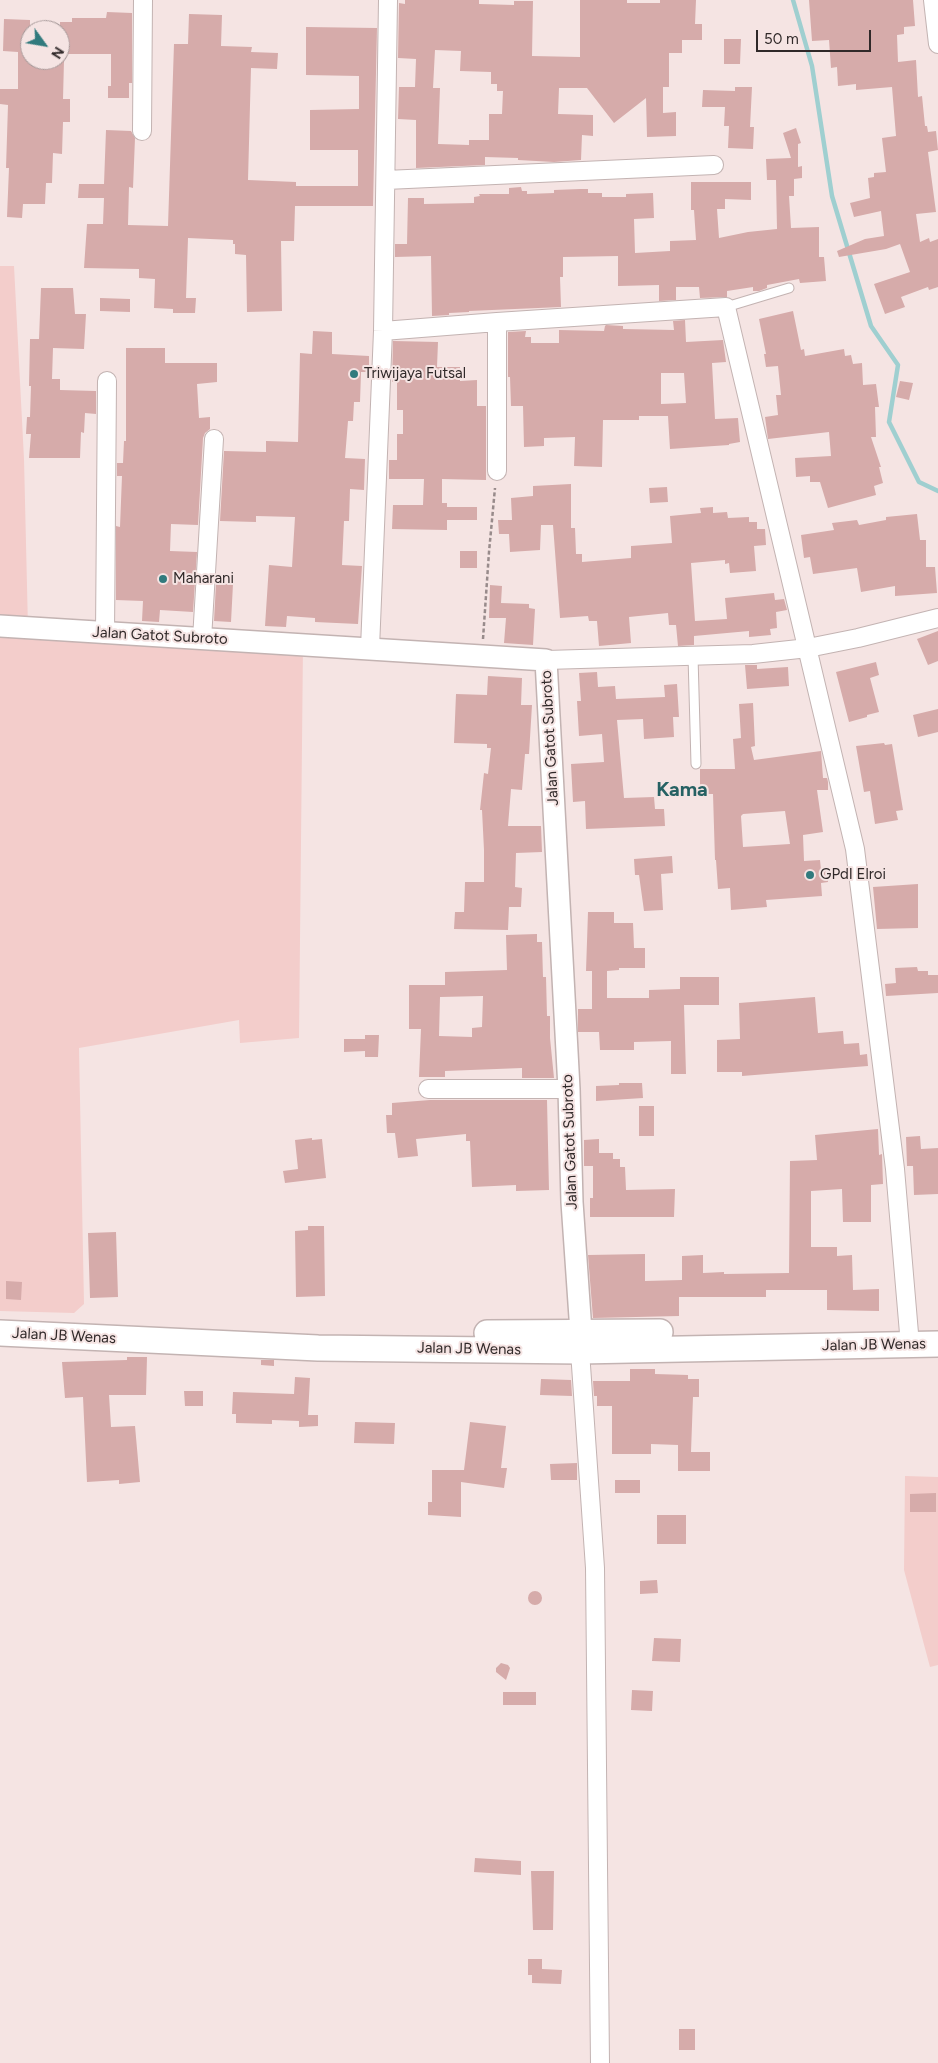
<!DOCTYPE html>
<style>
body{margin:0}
#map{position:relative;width:938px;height:2063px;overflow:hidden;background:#f5e4e3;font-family:Figtree,sans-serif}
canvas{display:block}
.north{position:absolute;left:20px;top:20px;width:50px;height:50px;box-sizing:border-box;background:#f5e4e3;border:1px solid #a69999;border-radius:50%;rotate:122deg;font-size:14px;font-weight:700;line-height:20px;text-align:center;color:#302929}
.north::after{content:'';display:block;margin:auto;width:18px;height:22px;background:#317a7d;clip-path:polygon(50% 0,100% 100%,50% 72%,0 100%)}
.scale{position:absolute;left:756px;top:30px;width:115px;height:22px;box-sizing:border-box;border:2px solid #302929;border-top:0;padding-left:6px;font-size:15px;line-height:18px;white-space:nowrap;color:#302929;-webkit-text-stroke:4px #f5e4e3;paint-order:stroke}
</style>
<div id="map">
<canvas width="938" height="2063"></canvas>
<div class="north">N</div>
<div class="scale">50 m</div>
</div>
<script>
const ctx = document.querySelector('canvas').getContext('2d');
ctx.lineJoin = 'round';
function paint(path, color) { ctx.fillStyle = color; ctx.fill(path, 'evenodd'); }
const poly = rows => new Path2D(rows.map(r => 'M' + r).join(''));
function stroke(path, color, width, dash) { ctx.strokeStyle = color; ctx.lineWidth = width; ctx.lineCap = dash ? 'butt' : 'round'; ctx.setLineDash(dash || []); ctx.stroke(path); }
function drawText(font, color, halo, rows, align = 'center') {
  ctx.font = font + ' Figtree,sans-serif'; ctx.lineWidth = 4; ctx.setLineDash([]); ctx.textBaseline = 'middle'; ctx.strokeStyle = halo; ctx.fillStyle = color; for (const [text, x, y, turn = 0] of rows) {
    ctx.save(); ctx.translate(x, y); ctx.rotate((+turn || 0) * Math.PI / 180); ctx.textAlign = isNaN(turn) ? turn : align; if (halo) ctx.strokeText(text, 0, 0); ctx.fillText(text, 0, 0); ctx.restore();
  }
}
paint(poly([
 [0,266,14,266,24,459,28,628,303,645,299,1038,240,1043,239,1020,79,1048,84,1304,74,1313,0,1311],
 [905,1476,938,1477,938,1665,930,1667,904,1570]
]), '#f3cdcb');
stroke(poly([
 [793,0,812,66,832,196,871,326,898,365,889,422,919,482,938,491]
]), '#9fcfd0', 4.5);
paint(poly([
 [405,0,479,0,479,4,514,5,514,1,533,1,532,56,580,57,580,0,627,0,627,3,660,3,660,0,696,0,695,24,702,24,702,40,682,40,682,53,669,53,669,87,663,87,663,113,676,112,676,136,647,137,646,98,614,123,587,88,559,88,558,114,593,115,593,136,582,135,581,160,554,162,518,160,518,158,485,157,485,165,416,168,416,120,398,119,399,87,415,87,416,59,398,58,399,3,405,4],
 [435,50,461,51,460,71,491,72,491,84,497,84,497,91,503,91,502,114,489,114,489,140,469,140,469,145,438,144,440,88,433,88],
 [809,0,913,0,915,26,904,27,904,34,897,35,898,62,916,60,918,97,922,96,925,126,927,126,928,132,936,131,938,150,928,152,936,212,916,214,920,242,929,238,930,242,938,239,938,287,929,290,928,287,901,297,905,307,885,314,874,284,910,272,900,244,886,249,839,257,837,251,865,239,884,236,881,211,854,217,850,203,870,198,868,178,874,177,874,173,886,172,882,138,896,136,892,87,856,90,856,84,838,86,837,67,831,68,829,40,812,41],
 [107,12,132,13,132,83,129,83,129,98,108,98,108,86,111,86,111,54,60,54,60,22,72,22,72,18,106,18],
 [189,14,222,15,221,46,252,47,251,52,278,53,277,69,251,68,248,180,296,182,296,186,358,186,358,150,310,150,310,110,359,109,359,76,306,75,306,27,377,28,373,206,295,206,294,241,281,241,282,311,247,312,246,255,235,254,235,244,233,244,233,240,188,238,186,298,196,298,195,313,173,313,173,309,154,308,155,279,139,278,139,269,84,268,87,224,103,224,104,198,78,198,79,184,104,184,106,130,131,131,135,138,133,188,129,187,128,225,168,226,174,44,188,44],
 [4,19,30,20,30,60,64,60,63,99,70,99,70,122,63,122,62,154,53,153,52,183,46,183,45,204,23,204,22,218,7,217,9,168,6,168,8,105,0,104,0,89,18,89,18,52,3,51],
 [724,39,741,39,740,64,724,64],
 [735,87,752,87,750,127,754,127,753,149,728,148,729,126,724,126,725,107,702,107,703,90,735,91],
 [796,128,801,143,798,144,798,167,802,166,802,178,794,179,794,196,789,196,791,228,819,227,819,257,824,257,826,281,800,283,799,279,767,285,767,288,759,291,753,291,753,287,727,291,727,297,700,298,699,287,676,287,676,300,659,301,659,285,618,286,618,256,563,257,563,277,560,277,561,307,469,311,469,312,449,313,449,315,432,316,431,256,395,257,395,244,407,244,408,198,424,198,424,204,474,203,474,197,480,196,479,194,509,194,509,188,521,187,522,191,527,191,527,194,554,193,554,190,580,189,588,189,588,193,602,193,602,197,626,197,626,194,653,193,654,218,634,219,635,253,670,251,670,241,696,240,694,210,691,210,691,182,751,182,751,200,725,199,725,209,717,209,719,238,748,232,777,229,776,180,767,180,766,159,791,158,783,133],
 [41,288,73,288,75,314,86,314,84,349,53,348,52,379,60,379,60,390,96,391,96,414,85,413,84,433,81,432,80,458,29,458,31,434,26,434,27,417,30,417,31,386,29,386,30,339,39,339],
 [100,298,130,299,130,312,100,311],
 [793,311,801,350,804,349,805,356,844,349,845,356,851,355,853,364,862,363,863,385,876,384,879,407,875,407,876,437,871,437,881,467,879,467,883,483,874,486,876,495,828,508,820,482,810,482,810,476,796,477,795,458,831,456,829,432,768,439,765,417,778,415,776,395,781,395,778,366,766,367,764,354,766,354,759,319],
 [685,320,686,342,723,340,726,362,712,363,715,419,738,418,740,442,729,444,729,445,670,449,668,416,639,416,639,420,603,420,602,467,574,466,575,437,544,438,544,446,524,447,523,406,511,406,510,377,508,377,508,332,526,331,525,337,531,337,531,343,559,343,559,330,604,331,605,326,606,325,623,326,623,329,674,330,673,321],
 [661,373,684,373,686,403,661,404],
 [313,331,332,332,332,354,369,356,369,372,361,372,360,402,354,402,353,421,348,421,345,458,365,459,364,490,350,489,349,521,344,521,342,565,362,566,358,624,315,622,315,618,287,616,286,627,265,626,269,565,292,567,295,517,256,516,256,522,220,521,224,451,266,452,266,441,298,442,300,353,312,354],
 [393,341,438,342,437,367,460,367,460,381,477,380,477,406,486,406,486,480,442,479,442,503,447,503,447,507,477,507,477,520,447,520,447,530,392,529,393,505,423,505,424,479,389,479,389,460,397,460,397,434,403,434,403,410,397,410,397,381,392,382],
 [126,348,165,348,165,363,217,363,217,382,197,384,199,418,210,417,210,429,205,433,203,438,198,525,171,524,170,551,197,552,193,612,160,610,159,622,142,621,143,601,116,600,116,526,120,527,122,476,117,476,117,463,123,463,124,441,126,441],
 [900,381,913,383,909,400,896,397],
 [571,484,571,528,575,528,576,554,582,554,582,562,631,558,631,546,672,543,670,516,701,513,700,508,713,507,713,513,727,512,728,518,749,517,749,522,757,522,757,529,765,529,766,545,754,546,756,571,730,573,729,563,725,564,725,560,691,563,695,621,727,619,725,598,774,593,775,600,784,599,787,610,776,612,777,628,770,629,771,635,749,637,749,631,694,636,694,645,678,646,676,625,669,625,668,613,629,617,631,643,599,646,597,621,589,621,588,616,560,618,553,525,541,525,540,550,510,552,509,534,499,534,498,520,512,520,511,498,533,496,533,486],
 [667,487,668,502,650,503,649,488],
 [917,514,920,540,926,540,926,567,935,567,937,593,895,596,895,586,861,592,857,568,813,574,810,557,804,558,801,535,834,530,832,523,857,520,859,525,886,520,886,517],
 [460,551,477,551,477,568,460,568],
 [216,584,233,584,231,622,214,621],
 [490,585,502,586,501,603,529,604,529,608,535,609,533,645,504,643,506,618,489,618],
 [938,631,938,661,928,665,917,639],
 [876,662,879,675,870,678,879,712,867,715,867,717,849,722,836,672],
 [745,665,757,665,757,669,788,667,789,686,747,689],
 [597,672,598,687,615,686,616,699,665,697,664,685,677,684,679,717,673,717,674,737,644,739,643,719,617,720,624,798,654,797,655,809,664,809,665,826,586,829,585,801,573,802,571,764,604,762,602,734,579,736,577,701,581,701,579,673],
 [488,676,522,678,521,705,532,705,529,754,525,754,522,790,511,789,508,826,541,826,542,852,516,853,515,887,522,888,521,907,509,907,508,930,454,929,455,912,464,912,465,882,484,882,484,850,482,810,480,810,484,773,488,774,491,748,487,748,487,744,454,743,456,694,487,695],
 [753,703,755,746,751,747,754,760,821,751,823,778,827,778,828,782,828,790,817,790,823,832,803,835,804,861,820,860,821,870,827,870,828,882,821,883,822,896,766,900,767,907,731,910,730,888,718,889,716,860,715,860,713,794,700,794,700,769,735,769,733,739,741,738,739,704],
 [785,811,790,844,743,847,741,816,743,814],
 [938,709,938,732,918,737,913,715],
 [884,743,885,745,892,744,903,810,896,811,898,820,875,824,870,791,864,792,856,746],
 [672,856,673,873,661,874,663,910,644,911,639,875,635,875,634,859],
 [918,884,918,928,877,929,873,887],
 [588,912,614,912,614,923,633,923,634,948,645,948,645,968,619,968,619,970,607,971,607,998,649,998,649,990,680,989,680,977,719,977,719,1005,684,1005,686,1074,671,1074,671,1041,634,1042,634,1050,600,1050,599,1032,578,1032,578,1009,592,1009,592,971,586,971],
 [537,934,537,942,542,942,543,977,546,977,547,1016,550,1016,550,1038,554,1078,522,1078,522,1068,445,1071,445,1077,419,1077,421,1029,409,1029,409,985,445,985,445,972,507,970,506,935],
 [483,996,482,1027,472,1028,472,1037,439,1036,440,997],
 [917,967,918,971,928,971,928,975,938,975,938,993,886,996,885,984,896,983,895,968],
 [815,997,818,1033,843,1031,844,1044,859,1043,860,1055,867,1054,868,1066,742,1076,742,1072,717,1072,717,1040,740,1039,739,1003],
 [365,1035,379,1035,378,1057,365,1057,365,1051,344,1052,344,1039,365,1039],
 [619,1083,642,1083,643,1098,596,1101,596,1086,619,1085],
 [430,1100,547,1100,549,1190,516,1191,516,1185,472,1187,470,1141,466,1141,466,1134,416,1139,418,1156,398,1158,395,1133,387,1133,386,1115,392,1115,392,1103],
 [639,1106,654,1106,654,1136,639,1136],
 [878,1129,879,1155,882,1154,883,1184,871,1185,871,1222,843,1222,842,1189,811,1191,811,1247,837,1247,837,1256,852,1255,853,1290,879,1289,879,1311,827,1310,827,1290,766,1290,766,1297,679,1297,679,1316,593,1318,588,1255,645,1254,645,1281,682,1280,682,1256,703,1255,703,1273,724,1272,724,1274,789,1273,790,1161,817,1160,815,1135],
 [920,1136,921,1149,938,1148,938,1194,914,1195,913,1166,907,1166,906,1137],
 [312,1138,312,1140,322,1139,326,1178,285,1183,283,1171,298,1169,295,1140],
 [599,1139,599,1153,613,1153,613,1159,620,1159,620,1167,625,1167,626,1190,675,1189,674,1217,590,1217,590,1198,593,1198,593,1166,584,1166,584,1140],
 [308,1226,324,1226,325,1296,296,1297,295,1231,308,1230],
 [116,1232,118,1297,90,1298,88,1233],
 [6,1281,22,1282,21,1300,6,1299],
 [127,1357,147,1357,146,1395,109,1395,111,1427,135,1426,140,1482,119,1484,119,1480,87,1482,83,1397,65,1398,62,1362,127,1360],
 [261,1360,274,1360,274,1366,261,1365],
 [630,1369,655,1369,655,1374,688,1375,688,1379,699,1379,699,1397,693,1397,691,1452,710,1452,710,1471,678,1471,678,1445,651,1444,651,1454,612,1454,612,1406,597,1406,597,1396,594,1396,593,1381,630,1381],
 [295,1377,310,1378,308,1415,318,1415,318,1426,299,1427,299,1421,272,1420,272,1424,236,1423,236,1414,232,1414,233,1392,294,1394],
 [541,1379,571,1380,572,1396,540,1395],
 [184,1391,203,1391,203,1406,185,1406],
 [355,1422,395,1423,394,1444,354,1443],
 [470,1422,506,1426,501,1468,507,1468,504,1488,461,1482,461,1517,428,1515,428,1502,432,1502,432,1470,464,1470],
 [577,1463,577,1480,551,1480,550,1464],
 [615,1480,640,1480,640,1493,615,1493],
 [936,1493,936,1512,910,1512,910,1494],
 [657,1515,686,1515,686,1544,657,1544],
 [657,1580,658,1593,640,1594,640,1581],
 '528 1598a7 7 0 1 1 14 0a7 7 0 1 1-14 0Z',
 [654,1638,681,1639,680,1662,652,1661],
 [501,1663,508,1665,510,1668,506,1680,496,1672,496,1668],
 [632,1690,653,1691,652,1711,631,1710],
 [503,1692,536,1692,536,1705,503,1705],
 [475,1858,521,1861,521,1875,474,1872],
 [531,1871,554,1871,553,1930,533,1930],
 [528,1959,542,1959,542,1969,562,1970,561,1984,532,1983,532,1975,528,1975],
 [679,2029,695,2029,695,2050,679,2050]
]), '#d6abaa');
const service = poly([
 [726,307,789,288],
 [693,656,696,764]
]);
const minor = poly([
 [933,0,938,44],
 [142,131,143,0],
 [386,180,714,165],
 [383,331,497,322,726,307,855,849,895,1169,910,1345],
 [497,471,497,322],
 [105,634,107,381],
 [202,639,214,439],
 [370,648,383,331,388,0],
 [546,660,753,654,808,648,858,638,938,618],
 [428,1089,569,1089],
 [580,1351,595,1568,600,2063]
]);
const tertiary = poly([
 [0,626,546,660,569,1089,572,1202,581,1332,580,1349]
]);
const secondary = poly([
 [0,1333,318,1348,580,1351,938,1344],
 [487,1333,660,1332]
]);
stroke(service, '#c3b3b2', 11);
stroke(minor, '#c3b3b2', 20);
stroke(tertiary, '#c3b3b2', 24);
stroke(secondary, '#c3b3b2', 28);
stroke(poly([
 [483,639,489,552,495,488]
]), '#988b8b', 2.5, [4, 2.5]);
stroke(service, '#fff', 9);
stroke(minor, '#fff', 18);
stroke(tertiary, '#fff', 21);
stroke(secondary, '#fff', 25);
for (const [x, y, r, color] of [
 [354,374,5,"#317a7d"],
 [163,579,5,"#317a7d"],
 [810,875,5,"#317a7d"]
]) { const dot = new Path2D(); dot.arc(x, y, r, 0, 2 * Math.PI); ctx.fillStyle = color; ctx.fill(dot); stroke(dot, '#f5e4e3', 2); }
drawText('15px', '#302929', '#f5e4e3', [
 ["Triwijaya Futsal",364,374],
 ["Maharani",173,579],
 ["GPdI Elroi",820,875]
], 'left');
drawText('15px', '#302929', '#f5e4e3', [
 ["Jalan Gatot Subroto",160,636,3],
 ["Jalan Gatot Subroto",550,738,-93],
 ["Jalan Gatot Subroto",570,1142,-92],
 ["Jalan JB Wenas",64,1336,3],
 ["Jalan JB Wenas",874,1345,-1],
 ["Jalan JB Wenas",469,1349,1]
]);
drawText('bold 20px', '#266163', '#f5e4e3', [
 ["Kama",682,790]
]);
</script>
